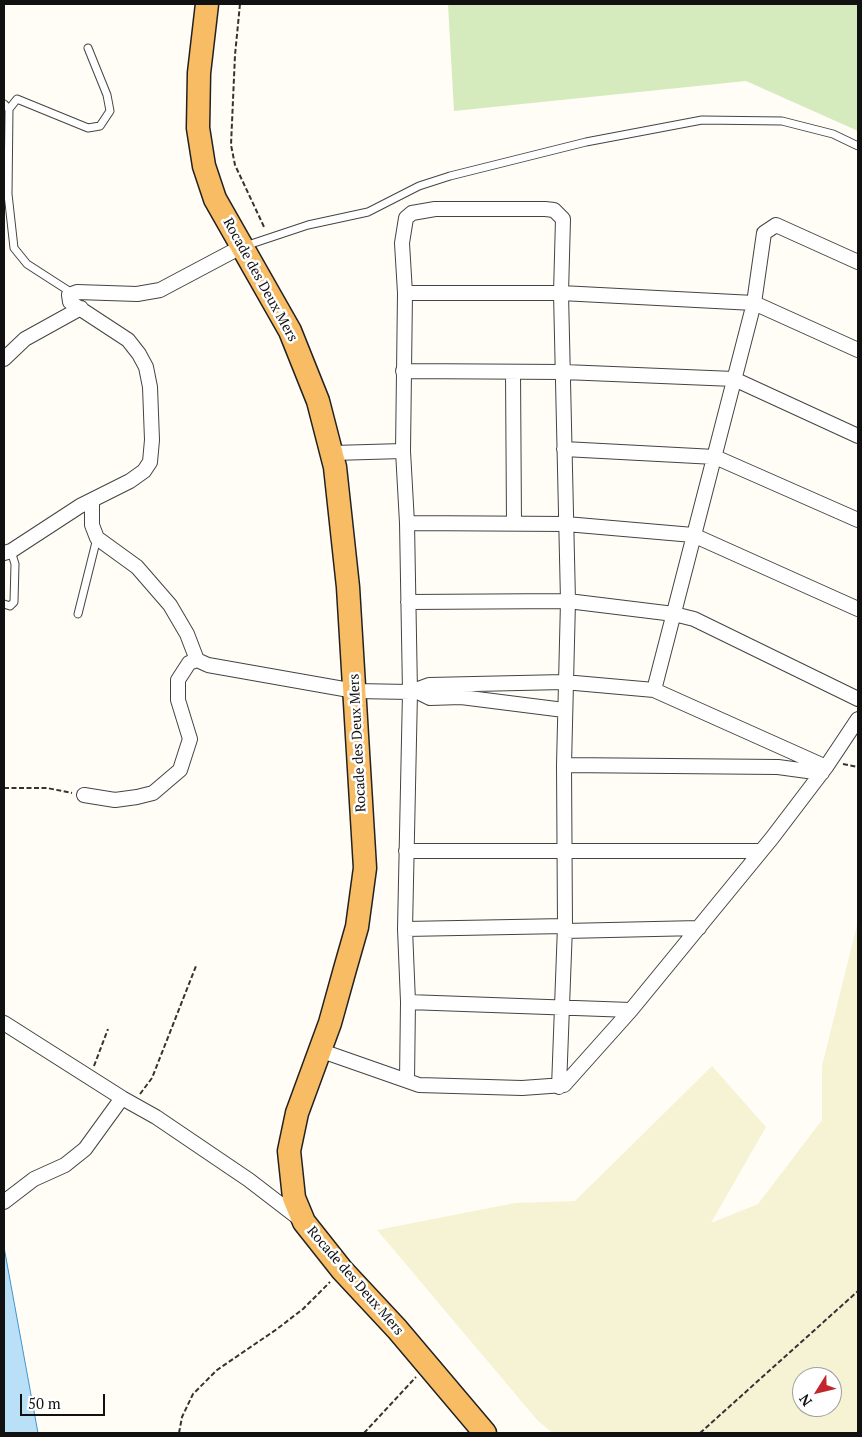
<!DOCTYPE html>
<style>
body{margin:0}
#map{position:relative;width:862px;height:1437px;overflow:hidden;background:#fffdf5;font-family:"PT Serif",serif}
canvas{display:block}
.frame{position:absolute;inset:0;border:5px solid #111;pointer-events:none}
.north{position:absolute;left:792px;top:1367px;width:50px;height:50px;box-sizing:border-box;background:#fff;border:1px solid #a0a0a0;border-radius:50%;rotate:234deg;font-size:14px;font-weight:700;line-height:20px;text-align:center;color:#111}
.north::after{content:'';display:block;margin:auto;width:18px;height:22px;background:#c4262e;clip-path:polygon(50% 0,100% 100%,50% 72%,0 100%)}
.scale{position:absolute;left:20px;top:1394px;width:85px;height:22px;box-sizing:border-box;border:2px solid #111;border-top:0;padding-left:6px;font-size:15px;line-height:18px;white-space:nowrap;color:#111;-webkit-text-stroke:4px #fff;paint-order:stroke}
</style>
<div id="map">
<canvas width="862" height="1437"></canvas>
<div class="frame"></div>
<div class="north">N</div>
<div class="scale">50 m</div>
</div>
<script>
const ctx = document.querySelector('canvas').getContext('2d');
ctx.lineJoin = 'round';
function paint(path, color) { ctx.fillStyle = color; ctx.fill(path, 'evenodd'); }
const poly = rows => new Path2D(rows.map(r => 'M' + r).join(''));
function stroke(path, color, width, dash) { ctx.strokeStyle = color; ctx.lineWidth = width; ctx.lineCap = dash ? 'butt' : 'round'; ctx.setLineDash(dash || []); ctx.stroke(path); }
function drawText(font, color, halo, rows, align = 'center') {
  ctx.font = font + ' "PT Serif",serif'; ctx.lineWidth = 5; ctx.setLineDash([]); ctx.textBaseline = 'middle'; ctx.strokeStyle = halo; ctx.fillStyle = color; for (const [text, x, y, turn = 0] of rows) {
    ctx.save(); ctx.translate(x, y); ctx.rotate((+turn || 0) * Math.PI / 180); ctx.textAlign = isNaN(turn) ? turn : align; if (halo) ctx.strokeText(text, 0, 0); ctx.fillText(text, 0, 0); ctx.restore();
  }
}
paint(poly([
 [858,921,858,1433,553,1433,538,1421,377,1230,515,1203,575,1201,712,1066,766,1127,711,1223,758,1204,822,1120,822,1066],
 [802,1377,832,1377,832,1407,802,1407]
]), '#f6f3d4');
paint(poly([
 [448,4,858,4,858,131,746,81,454,111]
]), '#d5ebbd');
const water = poly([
 [4,1247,38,1433,4,1433,4,1247]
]);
paint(water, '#b9e0f7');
stroke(water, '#3f96cf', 1);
const service = poly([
 [4,104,9,109,8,194,14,248,27,264,72,293],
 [9,109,17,99,88,128,100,126,110,111,107,95,88,48],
 [245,246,308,225,368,212,419,186,450,176,586,142,702,120,782,121,833,134,858,146],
 [4,604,10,606,14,602,15,564,11,551],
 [78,614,97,538]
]);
const minor = poly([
 [405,293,561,293,754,303,858,350],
 [4,359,25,339,81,308],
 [403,371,564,372,734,379,858,436],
 [513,372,514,523],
 [564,449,715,457,858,520],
 [333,453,403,451],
 [92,500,92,525,97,538,137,567,170,605,187,634,197,660,208,665,355,691,410,692,429,685,564,682,654,690,826,767,772,838,631,1010,564,1085,522,1088,419,1085,319,1050],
 [407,523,566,524,693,535,858,609],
 [4,553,11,551,80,506,130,481,144,471,150,462,152,440,150,387,146,367,139,354,128,340,70,302,69,295,77,292,137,294,160,290,241,247],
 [408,602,568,601,674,614,694,619,858,699],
 [654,690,754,303,764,233,776,225,858,262],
 [416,691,430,698,461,697,564,710],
 [826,767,858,719],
 [84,795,115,800,137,797,153,793,180,770,190,739,178,700,178,680,189,663,197,660],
 [406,851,761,851],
 [405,929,565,926],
 [565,931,699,928],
 [408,1002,631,1010],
 [4,1023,122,1098,156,1117,249,1180,301,1220],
 [407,1080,408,1002,405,929,410,692,407,523,403,451,405,293,402,243,406,218,412,213,435,209,545,209,554,210,563,219,561,293,568,601,564,765,778,767,822,773],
 [559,1087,565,926,564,765],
 [4,1202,34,1179,65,1165,85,1149,122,1098]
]);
const trunk = poly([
 [207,4,199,73,198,128,204,166,215,199,290,331,318,401,335,467,348,587,365,868,357,927,345,969,330,1023,297,1113,289,1151,294,1198,304,1222,342,1270,397,1329,485,1433]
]);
stroke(service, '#444', 9);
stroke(minor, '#444', 16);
stroke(trunk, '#222', 25);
stroke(poly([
 [240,4,235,55,231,145,235,165,265,229],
 [843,764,858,767],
 [4,788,47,788,72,793],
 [94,1066,108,1029],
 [140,1094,152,1078,196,966],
 [179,1433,182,1417,193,1394,217,1370,277,1329,303,1309,330,1282],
 [364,1433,416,1377],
 [700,1433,858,1291]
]), '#333', 2, [5, 2.5]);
stroke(service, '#fff', 7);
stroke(minor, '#fff', 14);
stroke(trunk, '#f7bc64', 22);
drawText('14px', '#111', '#fff', [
 ["Rocade des Deux Mers",260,280,61],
 ["Rocade des Deux Mers",358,743,-93],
 ["Rocade des Deux Mers",355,1281,49]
]);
</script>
